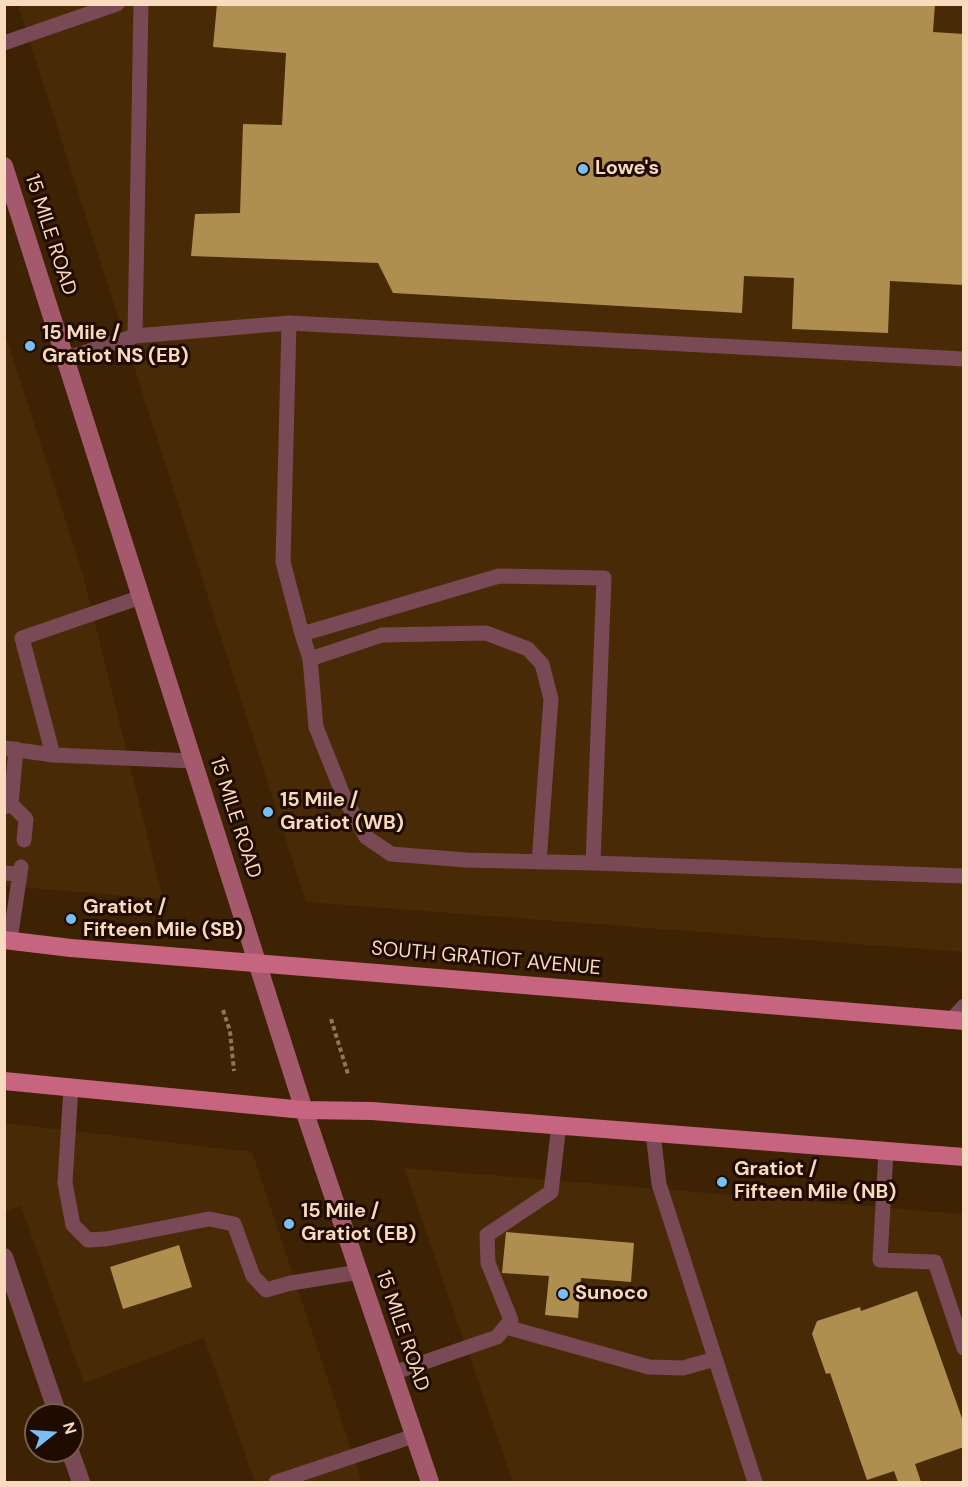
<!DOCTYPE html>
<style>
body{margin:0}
#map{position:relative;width:968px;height:1487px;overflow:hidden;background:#3d2203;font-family:"DM Sans",sans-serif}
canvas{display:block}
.frame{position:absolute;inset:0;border:6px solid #f8dabe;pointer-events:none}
.north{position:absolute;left:24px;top:1403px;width:60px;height:60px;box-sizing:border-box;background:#200b00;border:2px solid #765e4c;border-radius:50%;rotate:73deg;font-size:16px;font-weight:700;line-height:24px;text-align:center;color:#f8dabe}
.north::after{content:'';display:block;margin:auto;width:21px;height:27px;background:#78bff8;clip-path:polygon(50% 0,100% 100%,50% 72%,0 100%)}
</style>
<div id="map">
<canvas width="968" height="1487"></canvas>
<div class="frame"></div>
<div class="north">N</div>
</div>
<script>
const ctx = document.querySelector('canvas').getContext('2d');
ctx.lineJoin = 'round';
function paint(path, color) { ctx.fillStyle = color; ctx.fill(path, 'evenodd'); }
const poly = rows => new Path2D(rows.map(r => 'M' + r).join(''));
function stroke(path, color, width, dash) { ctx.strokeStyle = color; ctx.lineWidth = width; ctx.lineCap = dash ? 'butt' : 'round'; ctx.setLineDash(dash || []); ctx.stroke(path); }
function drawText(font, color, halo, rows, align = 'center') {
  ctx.font = font + ' "DM Sans",sans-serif'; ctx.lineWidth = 6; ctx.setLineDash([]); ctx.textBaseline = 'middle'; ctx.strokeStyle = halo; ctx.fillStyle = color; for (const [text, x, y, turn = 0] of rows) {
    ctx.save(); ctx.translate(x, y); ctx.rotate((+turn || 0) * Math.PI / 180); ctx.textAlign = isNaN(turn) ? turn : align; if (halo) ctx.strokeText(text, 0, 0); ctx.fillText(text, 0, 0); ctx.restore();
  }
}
paint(poly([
 [18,5,963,5,963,952,306,902],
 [4,331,83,574,163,899,5,886],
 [5,1123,252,1152,362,1482,255,1482,204,1338,84,1383,21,1206,5,1211],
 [404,1168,963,1214,963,1482,513,1482]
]), '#482a06');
paint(poly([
 [217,4,935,4,933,32,964,34,964,285,890,281,888,333,792,329,794,278,744,276,742,313,393,293,378,263,191,256,195,214,240,213,243,124,282,125,286,53,213,47],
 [506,1232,634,1243,631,1282,581,1278,578,1318,545,1315,549,1276,502,1273],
 [179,1245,192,1287,123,1309,110,1267],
 [917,1291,964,1424,964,1447,915,1464,921,1482,898,1482,894,1471,867,1480,830,1373,826,1374,812,1334,817,1321,860,1307,861,1311]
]), '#ae8f4f');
stroke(poly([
 [223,1010,230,1031,234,1071],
 [331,1019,348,1074]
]), '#917557', 4, [4.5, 3]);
stroke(poly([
 [4,43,117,4],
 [289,323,964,359],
 [135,336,289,323,283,562,302,634,499,576,604,578,593,863,964,876],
 [65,359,135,336,141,4],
 [302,634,310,659,316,727,344,797,366,837,391,854,466,860,593,863],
 [310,659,382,635,486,633,528,649,542,664,551,699,539,862],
 [4,748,53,755,193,761],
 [53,755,22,638,141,597],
 [11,804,26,819,24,840],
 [4,807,11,804,16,749],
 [4,873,20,874],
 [10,940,21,867],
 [951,1020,964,1006],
 [71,1087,65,1183,73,1225,88,1240,106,1239,209,1219,234,1224,253,1276,266,1290,291,1283,359,1272],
 [653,1133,659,1184,755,1482],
 [886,1151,880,1260,935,1262,964,1348],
 [506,1327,649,1367,683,1368,715,1359],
 [393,1373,497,1337,511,1320,488,1263,487,1235,551,1192,559,1125],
 [276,1482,414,1436]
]), '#794955', 15);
stroke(poly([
 [4,1257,58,1415],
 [70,1451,81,1482]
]), '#794955', 18);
stroke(poly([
 [4,166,304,1110,430,1482]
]), '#a5596d', 18);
stroke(poly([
 [4,940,71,948,964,1021],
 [4,1081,304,1110,372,1111,964,1157]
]), '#c76580', 18);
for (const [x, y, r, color] of [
 [583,169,6,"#78bff8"],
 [30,346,6,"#78bff8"],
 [268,812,6,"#78bff8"],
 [71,919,6,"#78bff8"],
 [722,1182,6,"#78bff8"],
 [289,1224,6,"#78bff8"],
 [563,1294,6,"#78bff8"]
]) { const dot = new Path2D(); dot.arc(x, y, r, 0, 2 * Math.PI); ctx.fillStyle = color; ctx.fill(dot); stroke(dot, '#200b00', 2); }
drawText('bold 20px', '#f8dabe', '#200b00', [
 ["Lowe's",595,169],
 ["15 Mile /",42,334],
 ["Gratiot NS (EB)",42,357],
 ["15 Mile /",280,801],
 ["Gratiot (WB)",280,824],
 ["Gratiot /",83,908],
 ["Fifteen Mile (SB)",83,931],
 ["Gratiot /",734,1170],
 ["Fifteen Mile (NB)",734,1193],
 ["15 Mile /",301,1212],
 ["Gratiot (EB)",301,1235],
 ["Sunoco",575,1294]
], 'left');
drawText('20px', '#f8dabe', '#200b00', [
 ["15 MILE ROAD",50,235,72],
 ["15 MILE ROAD",235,818,72],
 ["SOUTH GRATIOT AVENUE",486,959,5],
 ["15 MILE ROAD",402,1331,71]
]);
</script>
